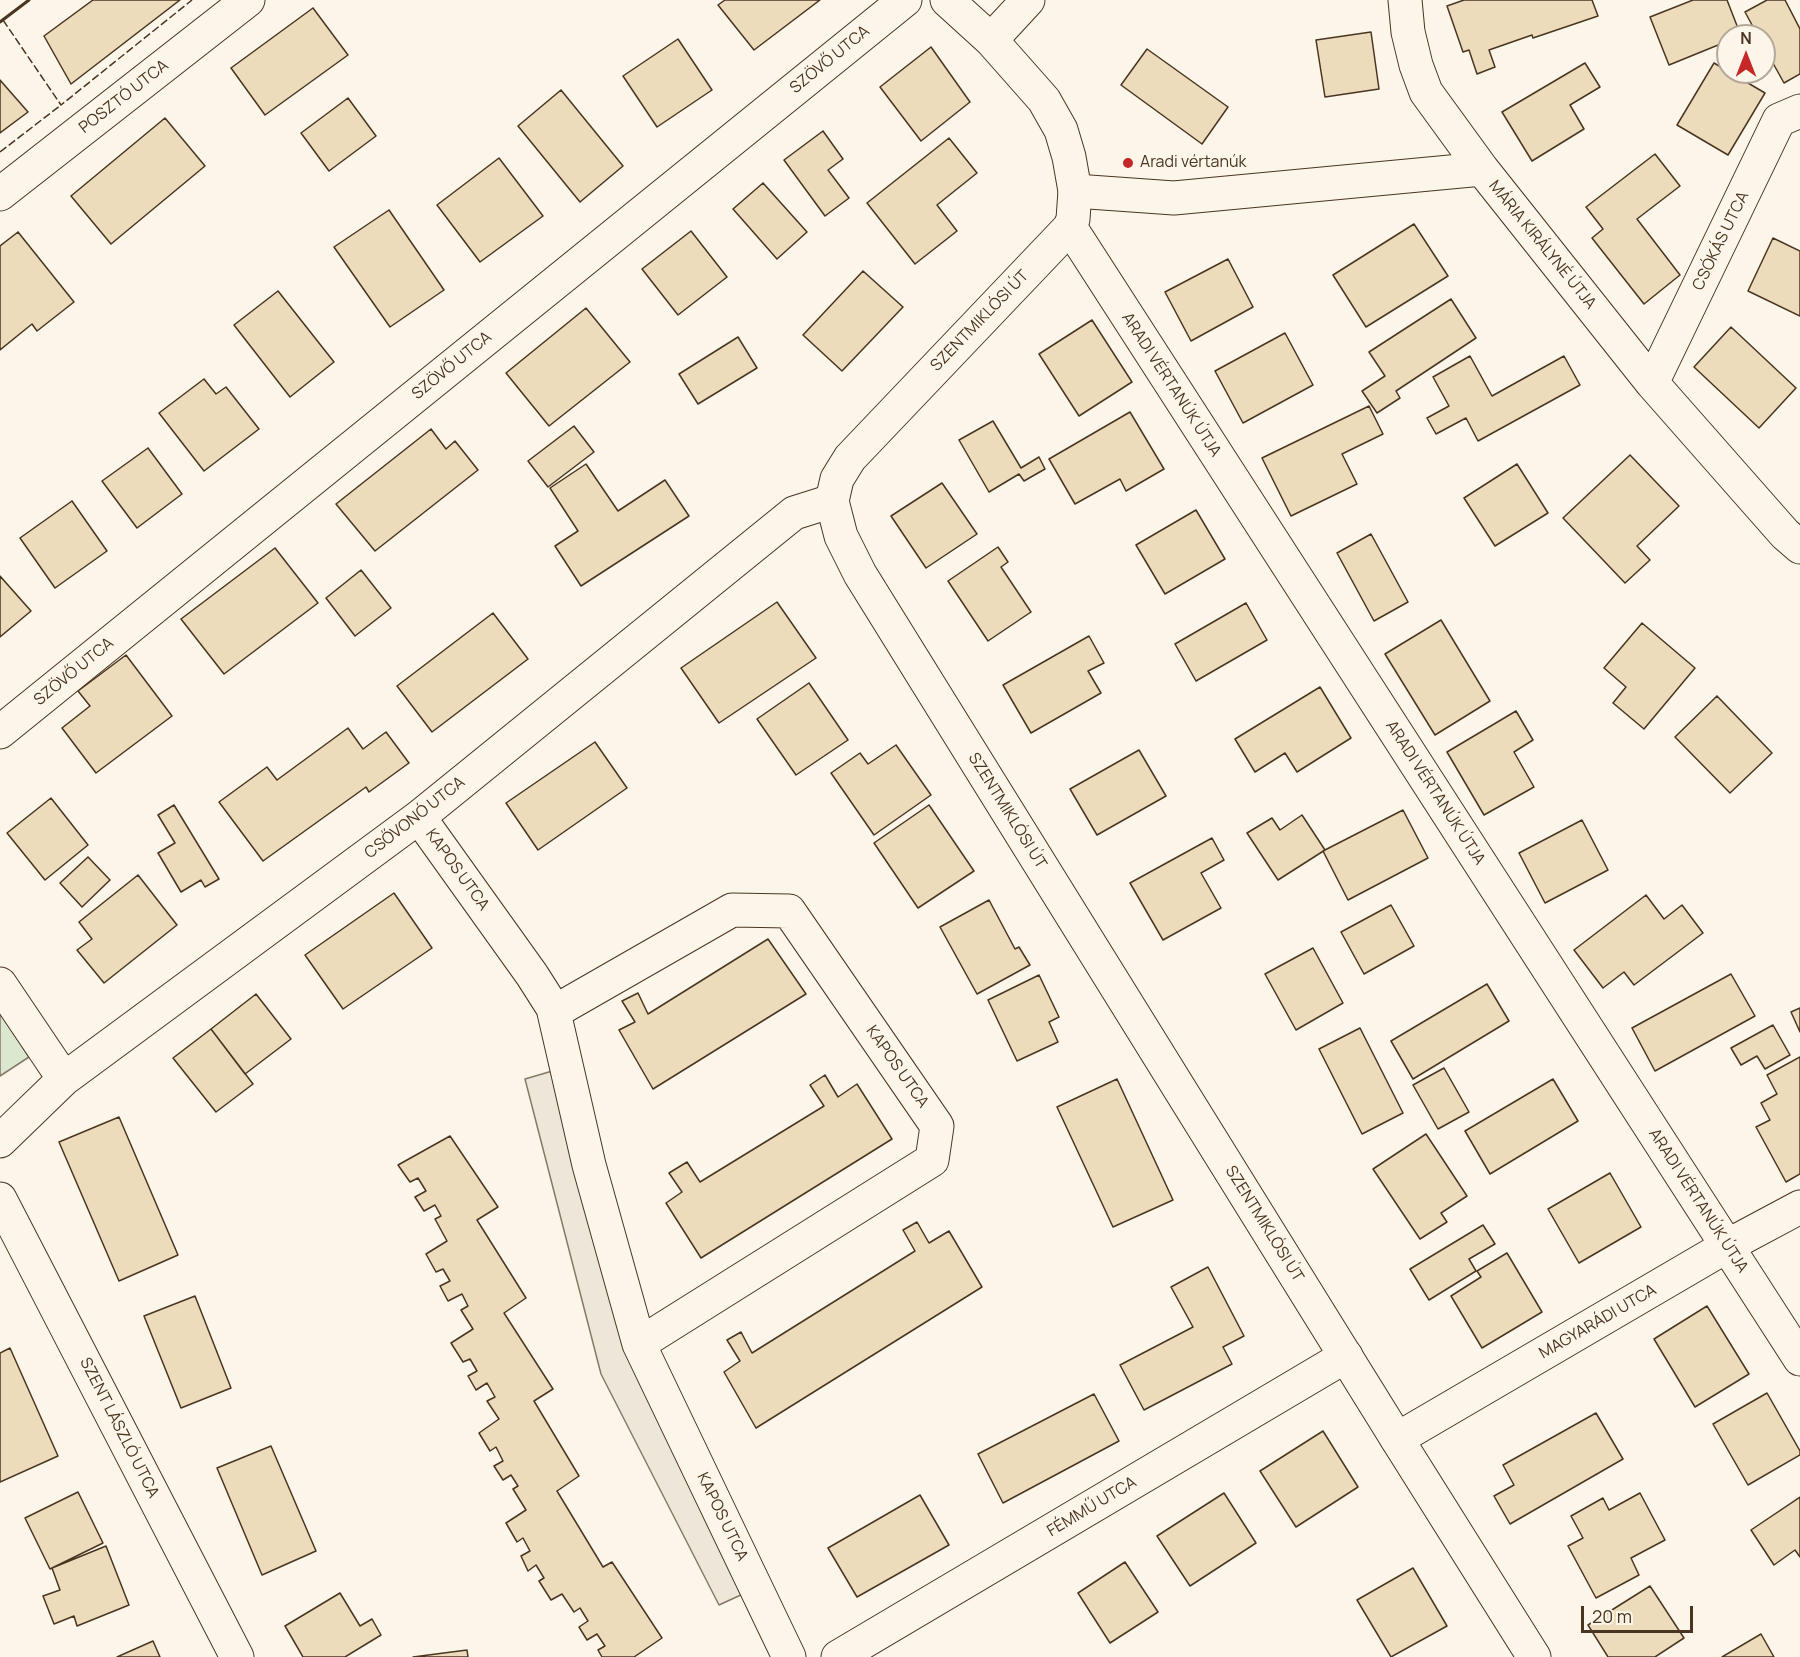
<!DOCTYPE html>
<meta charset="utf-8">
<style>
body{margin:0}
#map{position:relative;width:1800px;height:1657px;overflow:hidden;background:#fbf6e9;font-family:Manrope,sans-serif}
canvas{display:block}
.north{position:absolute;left:1716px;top:24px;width:60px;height:60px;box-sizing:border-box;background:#fbf6e9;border:2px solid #b4a999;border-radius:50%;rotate:0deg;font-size:16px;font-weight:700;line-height:24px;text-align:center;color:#4a3520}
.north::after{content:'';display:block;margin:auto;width:21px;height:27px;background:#c62828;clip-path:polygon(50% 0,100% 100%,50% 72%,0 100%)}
.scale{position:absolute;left:1581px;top:1606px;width:112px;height:27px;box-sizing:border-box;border:3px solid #4a3520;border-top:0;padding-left:8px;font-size:18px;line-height:21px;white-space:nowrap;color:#4a3520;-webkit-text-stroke:4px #fbf6e9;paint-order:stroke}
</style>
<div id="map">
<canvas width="1800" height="1657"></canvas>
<div class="north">N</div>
<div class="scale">20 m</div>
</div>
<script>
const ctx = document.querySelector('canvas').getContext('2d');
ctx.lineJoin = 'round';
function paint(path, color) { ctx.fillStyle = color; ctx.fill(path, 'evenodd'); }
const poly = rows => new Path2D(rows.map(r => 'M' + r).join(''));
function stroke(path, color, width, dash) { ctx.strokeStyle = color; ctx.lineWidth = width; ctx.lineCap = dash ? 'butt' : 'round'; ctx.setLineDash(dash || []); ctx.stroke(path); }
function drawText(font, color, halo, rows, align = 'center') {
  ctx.font = font + ' Manrope,sans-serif'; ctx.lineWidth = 4.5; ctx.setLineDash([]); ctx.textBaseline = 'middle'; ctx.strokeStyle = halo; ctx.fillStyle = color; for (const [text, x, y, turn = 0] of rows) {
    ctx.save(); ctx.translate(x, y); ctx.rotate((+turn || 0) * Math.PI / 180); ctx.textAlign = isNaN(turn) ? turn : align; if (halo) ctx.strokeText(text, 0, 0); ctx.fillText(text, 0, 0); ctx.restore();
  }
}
const green = poly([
 [0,1012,29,1057,0,1076,0,1012]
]);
paint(green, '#dce7d0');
stroke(green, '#887966', 1.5);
const parking = poly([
 [566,1067,639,1344,756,1588,719,1605,601,1374,525,1079,566,1067]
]);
paint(parking, '#ede7d9');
stroke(parking, '#887966', 1.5);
const building = poly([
 [93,0,180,0,71,84,44,36,93,0],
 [725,0,820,0,754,50,718,5,725,0],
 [1464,0,1592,0,1598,16,1533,38,1532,35,1489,50,1495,67,1477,74,1469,50,1463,52,1447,6,1464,0],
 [1693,0,1727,0,1741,36,1728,36,1728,41,1669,65,1650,17,1693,0],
 [1767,0,1785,0,1800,29,1800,74,1784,83,1764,47,1764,36,1758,36,1745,12,1767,0],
 [313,8,348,55,265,115,231,68,313,8],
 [1371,32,1379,89,1325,97,1316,40,1371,32],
 [678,39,712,90,657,127,623,76,678,39],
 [931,47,970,102,921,141,880,87,931,47],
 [1147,49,1228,107,1202,144,1121,85,1147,49],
 [1585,63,1600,87,1570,105,1584,129,1532,161,1502,112,1585,63],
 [1714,63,1765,93,1728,155,1677,125,1714,63],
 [0,80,28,112,0,133,0,80],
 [561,90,623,166,580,202,518,126,561,90],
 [348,98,376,136,329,171,301,133,348,98],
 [165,118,205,166,111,244,71,196,165,118],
 [823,131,843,159,828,170,849,198,825,216,784,160,823,131],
 [949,138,977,173,937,205,957,231,915,264,867,203,949,138],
 [1655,154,1680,186,1637,219,1680,275,1644,304,1592,238,1603,229,1586,207,1655,154],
 [499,158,543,216,480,262,437,205,499,158],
 [763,183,807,232,777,259,733,209,763,183],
 [389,210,444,290,390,327,334,247,389,210],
 [1414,224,1448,276,1366,327,1333,275,1414,224],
 [691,231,727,277,678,315,642,269,691,231],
 [18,232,74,302,37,331,32,324,0,350,0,246,18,232],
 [1773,238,1800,251,1800,316,1748,291,1773,238],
 [1228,259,1253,307,1191,341,1165,292,1228,259],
 [863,271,903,307,842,371,803,335,863,271],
 [278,291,334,362,290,397,234,325,278,291],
 [1451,299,1476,338,1396,391,1400,398,1377,413,1362,391,1385,376,1369,352,1451,299],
 [586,308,630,362,549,426,506,373,586,308],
 [1092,320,1132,382,1079,416,1039,354,1092,320],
 [1731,327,1796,388,1759,428,1694,367,1731,327],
 [1285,333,1313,385,1243,423,1215,371,1285,333],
 [738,337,757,368,698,404,679,374,738,337],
 [1470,356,1492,396,1564,356,1580,385,1478,441,1466,418,1436,434,1427,418,1449,406,1433,377,1470,356],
 [204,379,216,394,226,387,259,429,204,471,159,413,204,379],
 [1369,406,1383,434,1342,454,1357,484,1291,516,1262,458,1369,406],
 [1130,412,1164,469,1126,491,1120,479,1075,504,1049,459,1130,412],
 [993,421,1021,468,1039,457,1045,469,1024,481,1019,474,989,492,959,440,993,421],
 [574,426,594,452,548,487,528,461,574,426],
 [431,429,446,449,455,441,478,470,375,551,336,504,431,429],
 [148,448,182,494,137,528,102,481,148,448],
 [1630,455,1679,506,1637,546,1650,560,1625,583,1563,518,1630,455],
 [586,464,618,511,665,480,689,516,581,586,555,546,578,531,550,488,586,464],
 [1517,464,1548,513,1495,546,1464,498,1517,464],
 [942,483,977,534,926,568,891,516,942,483],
 [72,501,107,551,55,588,20,538,72,501],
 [1196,510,1225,559,1165,594,1136,545,1196,510],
 [1371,534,1408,602,1374,621,1337,553,1371,534],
 [998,547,1008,562,1001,567,1031,612,988,641,948,581,998,547],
 [275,548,318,603,224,674,181,619,275,548],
 [361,570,391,608,355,636,326,598,361,570],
 [0,576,31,611,0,637,0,576],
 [777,602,816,658,719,723,681,668,777,602],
 [1246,603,1267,640,1196,681,1175,644,1246,603],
 [493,613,528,659,432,732,397,686,493,613],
 [1441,620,1490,701,1435,735,1385,654,1441,620],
 [1642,623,1695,668,1644,729,1613,703,1626,687,1604,668,1642,623],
 [1089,636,1104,663,1088,671,1101,693,1031,733,1003,685,1089,636],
 [126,655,172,716,96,773,62,728,90,706,78,691,126,655],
 [809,683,848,740,796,775,757,719,809,683],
 [1320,687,1351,738,1297,772,1285,753,1255,772,1235,739,1320,687],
 [1717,696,1772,753,1730,793,1675,737,1717,696],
 [1516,711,1533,740,1514,752,1534,787,1484,815,1447,752,1516,711],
 [348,728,363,749,386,732,409,763,369,792,366,787,263,861,219,802,267,767,277,780,348,728],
 [595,742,627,788,538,850,506,803,595,742],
 [896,745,931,795,874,835,831,773,860,753,868,764,896,745],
 [1139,750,1166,796,1097,835,1070,789,1139,750],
 [51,798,88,845,45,880,7,833,51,798],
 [174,805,219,879,205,887,201,880,181,892,158,853,175,843,158,815,174,805],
 [929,805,974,871,918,908,874,843,929,805],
 [1403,810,1428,858,1348,900,1323,851,1403,810],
 [1302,815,1325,850,1278,880,1247,833,1272,818,1280,830,1302,815],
 [1582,820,1608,870,1545,903,1519,853,1582,820],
 [1212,838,1224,860,1201,873,1221,908,1163,940,1130,883,1212,838],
 [88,857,110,880,82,907,60,883,88,857],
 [138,875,177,925,104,983,77,950,92,939,79,922,138,875],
 [394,893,432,948,343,1009,305,955,394,893],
 [1646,895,1664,919,1682,905,1703,933,1634,985,1624,972,1603,988,1574,950,1646,895],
 [989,900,1015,949,1019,947,1030,965,977,994,940,927,989,900],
 [1391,905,1414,946,1364,974,1341,932,1391,905],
 [768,939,806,994,653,1089,619,1030,635,1022,622,1001,638,993,648,1014,768,939],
 [1313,948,1343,1003,1296,1030,1265,974,1313,948],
 [1731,974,1755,1016,1655,1071,1632,1028,1731,974],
 [1039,975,1059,1017,1049,1022,1058,1042,1017,1061,988,1000,1039,975],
 [1487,984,1509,1021,1413,1079,1391,1041,1487,984],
 [256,994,291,1039,245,1074,211,1029,256,994],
 [1800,1008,1800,1032,1791,1012,1800,1008],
 [1773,1025,1790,1055,1765,1069,1757,1056,1741,1065,1731,1048,1773,1025],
 [1360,1028,1403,1113,1362,1134,1319,1049,1360,1028],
 [211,1029,253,1084,216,1112,173,1058,211,1029],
 [1800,1057,1800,1174,1786,1182,1756,1127,1770,1120,1761,1103,1777,1094,1767,1075,1800,1057],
 [1444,1068,1469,1112,1438,1129,1413,1085,1444,1068],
 [825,1075,838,1097,857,1084,892,1139,701,1258,666,1203,682,1192,669,1173,687,1162,700,1182,824,1106,810,1085,825,1075],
 [1117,1079,1173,1200,1113,1227,1057,1107,1117,1079],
 [1553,1079,1578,1121,1490,1174,1465,1131,1553,1079],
 [119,1117,178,1255,119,1281,59,1142,119,1117],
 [1426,1134,1467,1196,1441,1213,1447,1222,1420,1239,1373,1169,1426,1134],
 [450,1136,498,1207,477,1220,526,1298,504,1313,553,1389,534,1401,579,1476,557,1491,603,1567,612,1562,662,1638,634,1657,602,1657,598,1650,605,1646,597,1634,587,1640,579,1627,588,1621,580,1608,574,1612,562,1594,551,1600,539,1581,544,1578,536,1565,528,1571,521,1556,530,1551,523,1538,517,1542,506,1523,526,1510,513,1489,518,1486,511,1475,503,1480,494,1466,503,1461,496,1447,490,1451,479,1433,499,1419,487,1401,495,1397,487,1383,476,1390,468,1376,477,1371,470,1359,463,1362,451,1343,473,1329,461,1310,468,1306,462,1294,448,1301,440,1286,450,1281,443,1269,436,1272,426,1254,447,1241,435,1219,441,1216,435,1205,424,1211,415,1197,426,1191,418,1178,410,1182,398,1165,450,1136],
 [1610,1173,1641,1227,1579,1263,1548,1209,1610,1173],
 [917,1222,929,1243,949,1231,982,1287,756,1428,724,1372,740,1361,727,1340,741,1332,752,1353,915,1251,903,1230,917,1222],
 [1483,1225,1495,1244,1469,1259,1476,1271,1429,1300,1410,1269,1483,1225],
 [1507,1253,1542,1312,1482,1348,1451,1296,1481,1277,1477,1271,1507,1253],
 [1208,1267,1244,1336,1223,1347,1232,1364,1144,1410,1120,1365,1193,1327,1171,1287,1208,1267],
 [195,1296,231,1388,181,1408,144,1316,195,1296],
 [1707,1306,1749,1374,1695,1407,1654,1339,1707,1306],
 [10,1348,58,1456,0,1482,0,1353,10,1348],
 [1767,1393,1800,1451,1800,1455,1748,1485,1713,1424,1767,1393],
 [1094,1394,1119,1441,1003,1503,978,1454,1094,1394],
 [1596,1413,1623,1459,1510,1524,1494,1496,1514,1485,1503,1465,1596,1413],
 [1323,1431,1358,1487,1296,1527,1260,1471,1323,1431],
 [271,1446,316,1551,262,1575,217,1468,271,1446],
 [78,1492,103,1543,50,1569,25,1518,78,1492],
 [1224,1493,1256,1543,1190,1586,1157,1536,1224,1493],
 [1640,1493,1665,1540,1631,1558,1639,1575,1596,1598,1568,1546,1583,1538,1571,1516,1603,1498,1609,1510,1640,1493],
 [920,1495,949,1545,857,1597,828,1548,920,1495],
 [1800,1497,1800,1557,1795,1550,1774,1565,1751,1530,1800,1497],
 [106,1546,129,1605,77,1626,74,1616,54,1624,43,1596,60,1590,52,1568,106,1546],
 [1125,1562,1158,1612,1110,1643,1078,1593,1125,1562],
 [1413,1568,1447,1626,1391,1657,1357,1600,1413,1568],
 [1650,1586,1684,1638,1655,1657,1608,1657,1588,1625,1650,1586],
 [340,1593,360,1626,372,1619,381,1635,345,1657,303,1657,285,1626,340,1593],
 [1761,1634,1774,1657,1722,1657,1761,1634],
 [153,1641,160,1657,117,1657,153,1641],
 [467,1650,468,1657,413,1657,467,1650]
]);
paint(building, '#ecdcbc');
stroke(building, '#4a3520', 1.5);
const minor = poly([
 [1405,0,1408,32,1416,65,1426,92,1482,169],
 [991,40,1028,0],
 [1075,191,1174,198,1482,169,1652,383,1785,534,1800,547],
 [0,194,248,0],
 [1070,227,1800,1359],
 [1652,383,1779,120,1800,111],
 [0,732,905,0],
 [419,817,532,975,553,1008,589,1165,639,1344,789,1657],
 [0,984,64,1079],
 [554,1012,732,910,789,911,937,1126,932,1160,639,1344],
 [0,1141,64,1079,419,817,794,513,832,501],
 [1397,1439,1727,1246,1800,1207],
 [838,1657,1346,1356]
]);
const tertiary = poly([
 [947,0,991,40,1044,100,1061,130,1069,157,1075,191,1073,219,1070,227,850,458,837,479,832,501,841,536,860,574,1397,1439,1534,1657],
 [0,1199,237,1657]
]);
stroke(minor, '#4a3520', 35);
stroke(tertiary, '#4a3520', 35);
stroke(minor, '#fbf6e9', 33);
stroke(tertiary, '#fbf6e9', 33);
stroke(poly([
 [3,20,61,105,192,0],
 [0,152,61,105]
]), '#4a3520', 1.5, [8, 3]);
stroke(poly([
 [0,22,29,0]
]), '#4a3520', 3);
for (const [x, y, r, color] of [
 [1128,163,6,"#c62828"]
]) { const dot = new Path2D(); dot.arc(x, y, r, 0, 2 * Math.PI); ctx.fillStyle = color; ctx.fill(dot); stroke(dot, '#fbf6e9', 2); }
drawText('16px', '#4a3520', '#fbf6e9', [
 ["SZÖVŐ UTCA",830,60,-39],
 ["POSZTÓ UTCA",124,97,-38],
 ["CSÓKÁS UTCA",1721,241,-64],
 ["MÁRIA KIRÁLYNÉ ÚTJA",1542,245,51],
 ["SZENTMIKLÓSI ÚT",980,321,-46],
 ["SZÖVŐ UTCA",452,366,-39],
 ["ARADI VÉRTANÚK ÚTJA",1171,385,57],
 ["SZÖVŐ UTCA",74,672,-39],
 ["ARADI VÉRTANÚK ÚTJA",1435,793,57],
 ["SZENTMIKLÓSI ÚT",1007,811,58],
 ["CSŐVONÓ UTCA",415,818,-38],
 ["KAPOS UTCA",457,870,54],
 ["KAPOS UTCA",897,1067,55],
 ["ARADI VÉRTANÚK ÚTJA",1698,1201,57],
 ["SZENTMIKLÓSI ÚT",1264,1224,58],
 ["MAGYARÁDI UTCA",1598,1322,-30],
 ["SZENT LÁSZLÓ UTCA",119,1428,63],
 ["FÉMMŰ UTCA",1092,1507,-31],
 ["KAPOS UTCA",722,1517,64]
]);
drawText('16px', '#4a3520', '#fbf6e9', [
 ["Aradi vértanúk",1140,163]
], 'left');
</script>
